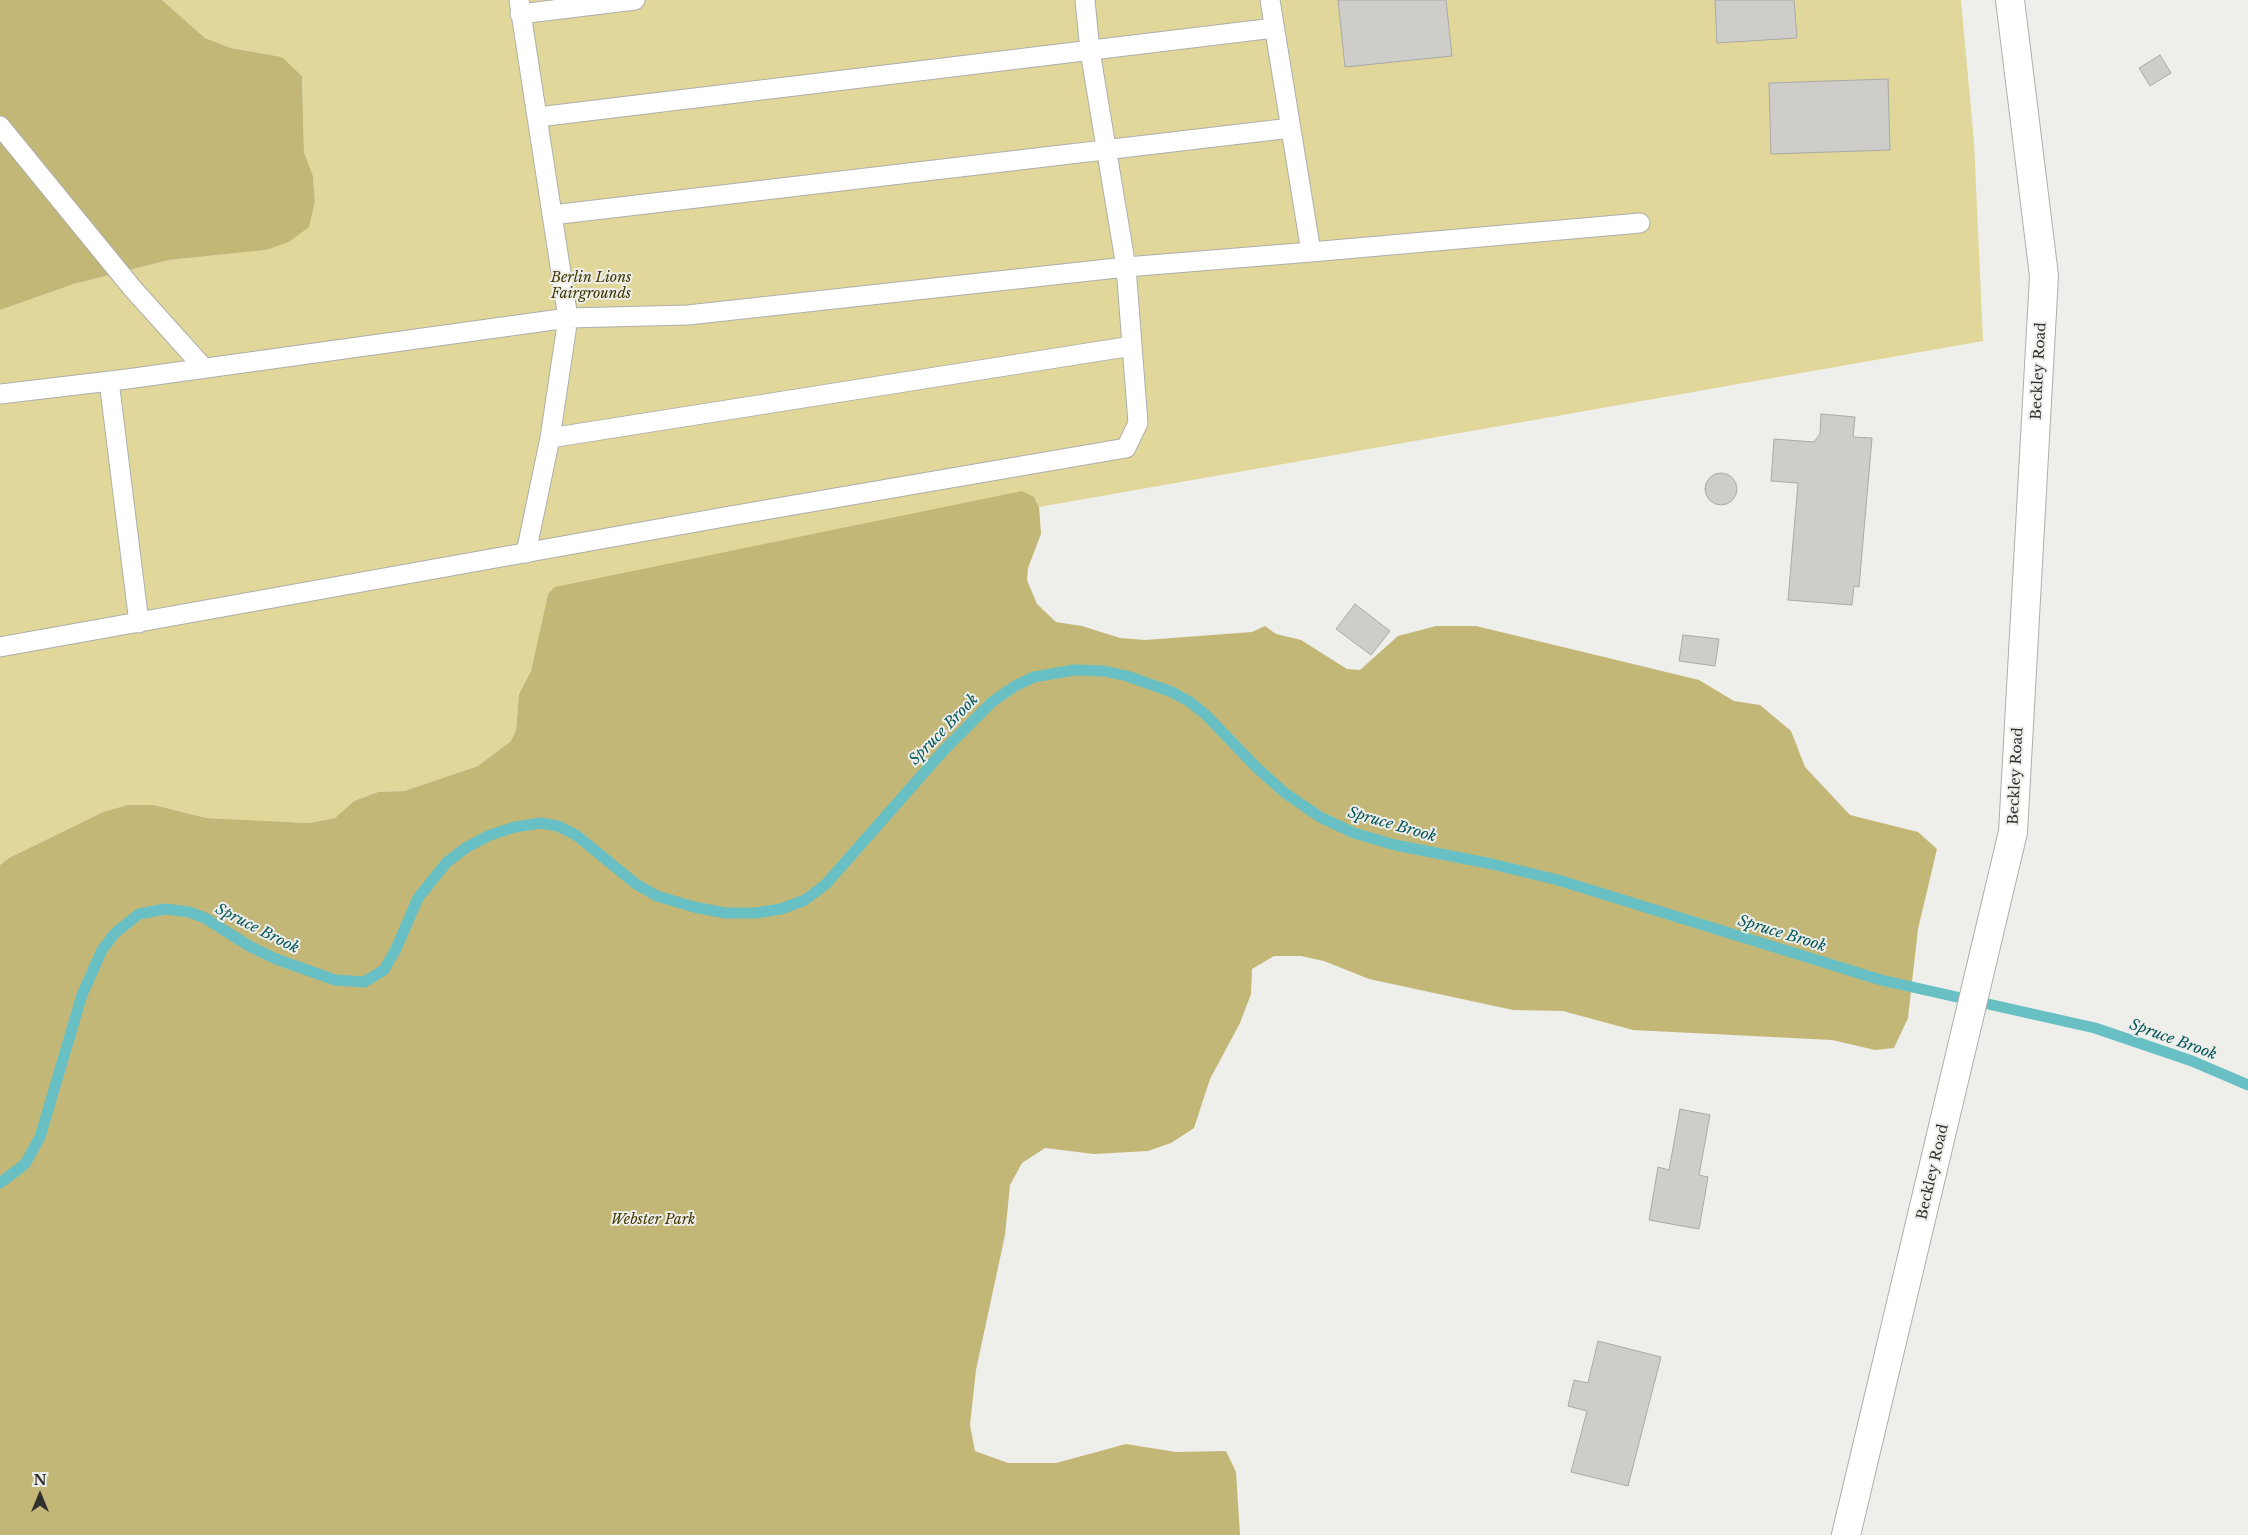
<!DOCTYPE html>
<style>
body{margin:0}
#map{position:relative;width:2248px;height:1535px;overflow:hidden;background:#eeeeea;font-family:"Libre Baskerville",serif}
canvas{display:block}
.north{position:absolute;left:15px;top:1470px;width:50px;height:50px;-webkit-text-stroke:4px #eeeeea;paint-order:stroke;rotate:0deg;font-size:14px;font-weight:700;line-height:20px;text-align:center;color:#302f2e}
.north::after{content:'';display:block;margin:auto;width:18px;height:22px;background:#302f2e;clip-path:polygon(50% 0,100% 100%,50% 72%,0 100%)}
</style>
<div id="map">
<canvas width="2248" height="1535"></canvas>
<div class="north">N</div>
</div>
<script>
const ctx = document.querySelector('canvas').getContext('2d');
ctx.lineJoin = 'round';
function paint(path, color) { ctx.fillStyle = color; ctx.fill(path, 'evenodd'); }
const poly = rows => new Path2D(rows.map(r => 'M' + r).join(''));
function stroke(path, color, width, dash) { ctx.strokeStyle = color; ctx.lineWidth = width; ctx.lineCap = dash ? 'butt' : 'round'; ctx.setLineDash(dash || []); ctx.stroke(path); }
function drawText(font, color, halo, rows, align = 'center') {
  ctx.font = font + ' "Libre Baskerville",serif'; ctx.lineWidth = 4; ctx.setLineDash([]); ctx.textBaseline = 'middle'; ctx.strokeStyle = halo; ctx.fillStyle = color; for (const [text, x, y, turn = 0] of rows) {
    ctx.save(); ctx.translate(x, y); ctx.rotate((+turn || 0) * Math.PI / 180); ctx.textAlign = isNaN(turn) ? turn : align; if (halo) ctx.strokeText(text, 0, 0); ctx.fillText(text, 0, 0); ctx.restore();
  }
}
paint(poly([
 [162,0,1961,0,1974,142,1983,341,1039,507,1034,497,548,594,531,671,519,694,516,730,511,741,478,766,404,791,378,792,354,801,335,818,309,823,206,818,154,805,103,812,9,858,0,865,0,310,74,284,169,260,266,250,309,227,315,202,313,176,304,152,302,76,282,57,231,48,205,38]
]), '#e1d79b');
paint(poly([
 [0,0,162,0,205,38,231,48,282,57,302,76,304,152,313,176,315,202,309,227,289,242,266,250,169,260,74,284,0,310],
 [1022,491,1034,497,1039,507,1041,534,1028,568,1027,580,1037,604,1056,622,1082,626,1120,638,1145,640,1252,632,1265,626,1276,634,1301,640,1347,669,1360,670,1398,636,1436,626,1476,626,1699,680,1734,701,1760,705,1791,731,1805,767,1850,815,1918,832,1937,849,1918,929,1908,1018,1894,1048,1875,1050,1832,1040,1633,1030,1563,1011,1513,1010,1369,979,1324,961,1301,956,1274,956,1252,969,1251,994,1240,1023,1210,1079,1194,1128,1171,1143,1148,1151,1094,1154,1045,1148,1022,1163,1010,1185,1005,1235,976,1370,970,1425,975,1451,1008,1463,1056,1463,1126,1444,1176,1452,1226,1451,1236,1472,1240,1535,0,1535,0,865,9,858,103,812,128,805,154,805,206,818,309,823,335,818,354,801,378,792,404,791,478,766,511,741,516,730,519,694,531,671,548,594,555,587]
]), '#c3b777');
stroke(poly([
 [0,1183,25,1164,40,1137,82,995,102,950,115,933,139,914,165,909,189,912,205,918,249,946,276,959,335,980,364,982,384,970,396,949,418,898,447,862,467,847,490,835,515,827,541,823,558,826,576,835,636,884,657,896,694,907,725,913,755,913,781,909,805,900,826,884,944,750,992,702,1015,686,1034,677,1074,670,1104,671,1127,676,1172,692,1190,702,1206,715,1256,767,1285,793,1320,817,1354,833,1395,845,1492,864,1558,880,1881,980,2095,1028,2192,1061,2248,1085]
]), '#68c0c4', 11);
const building = poly([
 [1338,0,1446,0,1452,56,1345,67,1338,0],
 [1715,0,1794,0,1797,38,1717,43,1715,0],
 [2160,55,2171,73,2150,86,2139,68,2160,55],
 [1888,79,1890,150,1771,154,1769,83,1888,79],
 [1821,414,1855,417,1853,437,1872,438,1859,587,1854,586,1852,605,1788,600,1798,483,1771,481,1774,439,1814,442,1820,434,1821,414],
 '1705 489a16 16 0 1 1 32 0a16 16 0 1 1-32 0Z',
 [1355,604,1390,631,1371,655,1336,629,1355,604],
 [1683,635,1719,639,1715,666,1679,661,1683,635],
 [1680,1109,1710,1115,1699,1175,1708,1177,1699,1229,1649,1220,1658,1167,1669,1170,1680,1109],
 [1598,1341,1661,1357,1628,1486,1571,1472,1587,1411,1568,1406,1574,1380,1588,1383,1598,1341]
]);
paint(building, '#cecdc9');
stroke(building, '#aaaaa6', 1);
const lane = poly([
 [519,0,568,318,688,315,1126,267,1311,252],
 [1270,0,1311,252,1640,223],
 [520,14,635,0],
 [538,117,1274,28],
 [0,126,133,289,204,368],
 [552,215,1291,128],
 [109,381,139,623],
 [0,394,127,379,568,318,550,438,1132,346],
 [526,553,550,438],
 [0,647,730,516,1126,448,1138,423,1126,267,1090,51,1085,0]
]);
const street = poly([
 [1846,1535,2013,832,2044,276,2010,0]
]);
stroke(lane, '#aeaeaa', 21);
stroke(street, '#aeaeaa', 30);
stroke(lane, '#fff', 19);
stroke(street, '#fff', 28);
drawText('italic 14px', '#403701', '#eeeeea', [
 ["Berlin Lions",591,278],
 ["Fairgrounds",591,294],
 ["Webster Park",653,1220]
]);
drawText('14px', '#302f2e', '#eeeeea', [
 ["Beckley Road",2039,371,-87],
 ["Beckley Road",2016,776,-87],
 ["Beckley Road",1933,1172,-77]
]);
drawText('italic 15px', '#04575a', '#eeeeea', [
 ["Spruce Brook",944,730,-46],
 ["Spruce Brook",1392,825,16],
 ["Spruce Brook",257,929,27],
 ["Spruce Brook",1782,934,17],
 ["Spruce Brook",2173,1040,20]
]);
</script>
